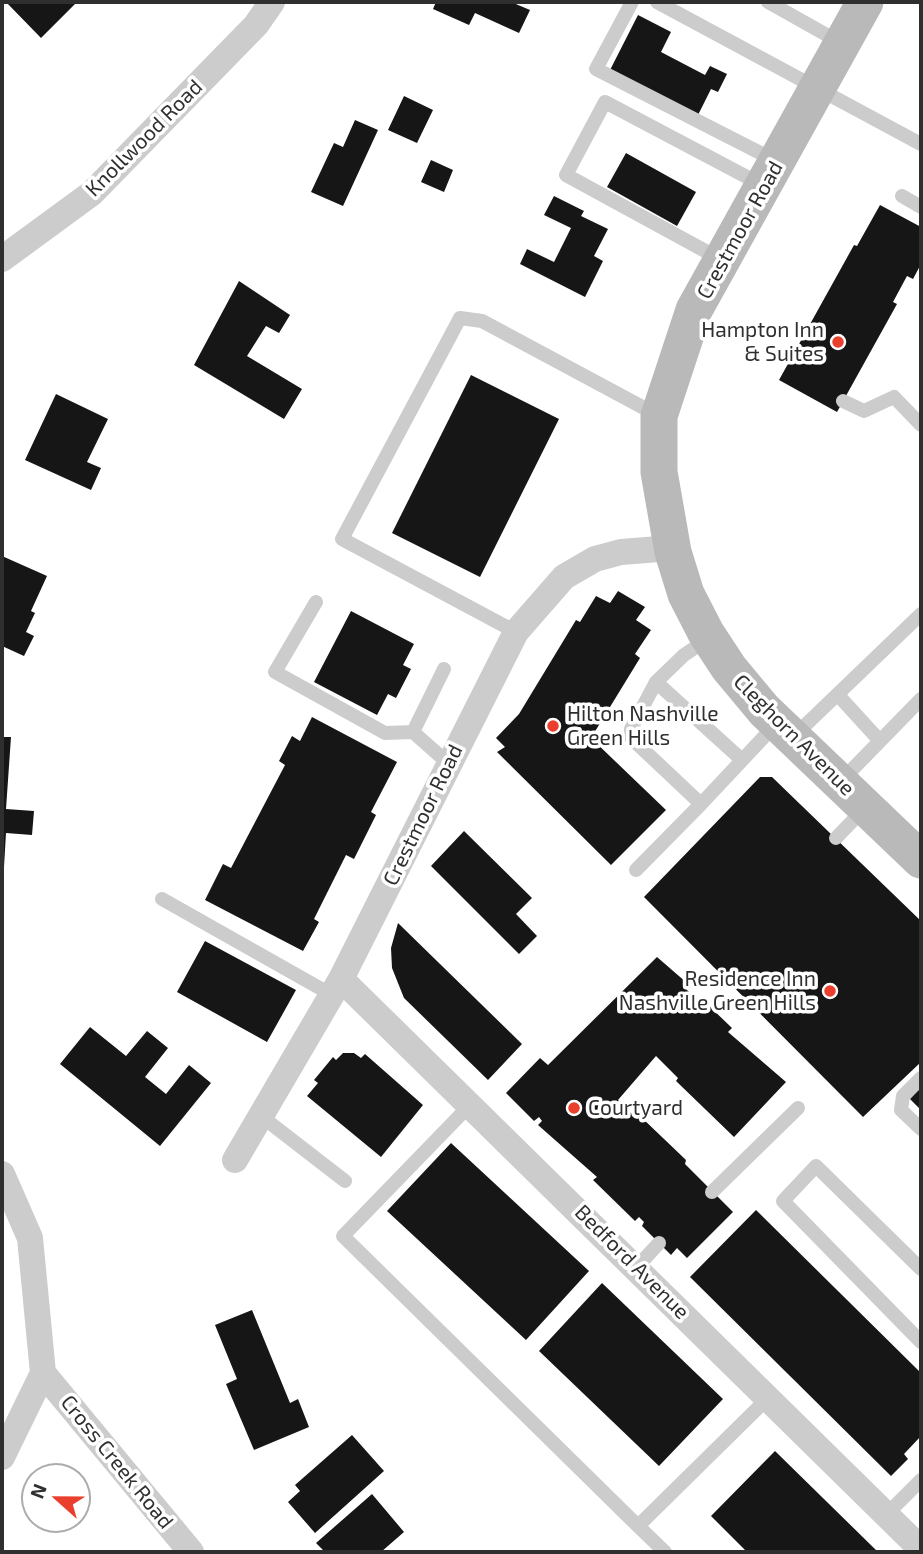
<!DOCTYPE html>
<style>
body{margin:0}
#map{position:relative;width:923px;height:1554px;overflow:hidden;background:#fff;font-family:"Exo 2",sans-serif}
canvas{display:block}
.frame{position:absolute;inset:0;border:4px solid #2f2f2f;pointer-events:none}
.north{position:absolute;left:21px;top:1463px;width:70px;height:70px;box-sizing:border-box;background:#fff;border:2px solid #acacac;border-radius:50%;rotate:291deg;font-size:19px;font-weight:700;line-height:28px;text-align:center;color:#2f2f2f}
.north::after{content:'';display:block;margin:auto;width:24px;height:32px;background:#eb3f2d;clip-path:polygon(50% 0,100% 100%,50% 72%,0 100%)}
</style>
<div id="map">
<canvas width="923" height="1554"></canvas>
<div class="frame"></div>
<div class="north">N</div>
</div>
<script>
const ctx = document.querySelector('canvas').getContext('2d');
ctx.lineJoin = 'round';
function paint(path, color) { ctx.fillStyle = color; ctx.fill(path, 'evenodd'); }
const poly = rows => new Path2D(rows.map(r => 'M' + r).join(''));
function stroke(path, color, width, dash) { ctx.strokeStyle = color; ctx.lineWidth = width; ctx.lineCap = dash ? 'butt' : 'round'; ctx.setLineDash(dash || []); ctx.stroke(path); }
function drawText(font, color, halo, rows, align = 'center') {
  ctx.font = font + ' "Exo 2",sans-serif'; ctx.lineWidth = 7; ctx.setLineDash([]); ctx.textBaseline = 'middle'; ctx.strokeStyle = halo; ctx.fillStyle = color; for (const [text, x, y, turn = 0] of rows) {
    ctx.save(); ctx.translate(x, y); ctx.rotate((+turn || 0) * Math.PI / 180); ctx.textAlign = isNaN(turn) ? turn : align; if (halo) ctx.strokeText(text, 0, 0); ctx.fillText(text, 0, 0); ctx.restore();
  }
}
paint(poly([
 [6,2,77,2,41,38],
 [436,2,511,2,530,10,519,33,475,13,469,25,433,9],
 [638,15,671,32,661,52,705,75,710,66,727,74,718,92,711,89,697,117,609,72],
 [404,96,433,110,417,143,388,130],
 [355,120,378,130,343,206,311,192,334,143,343,147],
 [626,153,696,192,677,226,607,187],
 [431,160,453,170,444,192,421,182],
 [554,196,584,211,581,216,608,229,594,256,603,261,585,297,520,264,527,249,554,262,571,228,544,215],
 [880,205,921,227,921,264,913,279,907,276,893,302,897,304,837,412,779,380,854,245,857,246],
 [239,281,290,315,279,333,266,326,247,356,302,389,284,419,194,365],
 [471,375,559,419,480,577,392,533],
 [56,394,108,419,87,462,101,468,91,490,25,460],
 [2,556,47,576,31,611,35,613,26,632,34,636,24,656,2,646],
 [618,591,645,607,636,620,651,630,635,654,640,658,591,738,666,810,611,865,497,752,505,747,496,738,519,714,576,620,580,622,596,596,610,603],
 [351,611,414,644,403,665,411,669,396,698,388,694,377,715,314,682],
 [312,717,397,762,371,812,376,815,354,859,346,855,314,919,319,922,303,951,205,900,223,864,231,868,285,765,279,761,292,736,300,741],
 [2,737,11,737,6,809,34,811,32,835,6,833,4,867],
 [760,777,772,777,921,921,921,1062,863,1117,644,897],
 [464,831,532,898,516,914,537,936,519,954,431,866],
 [398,923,522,1044,488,1080,404,998,392,968,391,948],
 [205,941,296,990,267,1042,177,992],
 [657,957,687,983,684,987,703,1006,706,1003,732,1028,728,1032,786,1082,734,1137,676,1081,678,1078,656,1056,618,1100,637,1119,640,1116,686,1160,685,1164,733,1212,687,1258,677,1248,671,1255,642,1226,644,1222,639,1217,635,1221,593,1180,597,1177,538,1125,542,1121,539,1117,534,1121,506,1093,540,1058,548,1065],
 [90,1027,126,1056,147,1031,168,1048,145,1077,166,1094,189,1065,211,1083,160,1146,60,1064],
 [343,1053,354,1053,361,1058,365,1054,423,1105,381,1157,307,1096,318,1083,314,1080,333,1057,336,1060],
 [921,1087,921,1110,910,1099],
 [451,1143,589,1271,526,1340,387,1211],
 [756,1210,921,1373,921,1436,904,1454,908,1459,891,1476,690,1277],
 [602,1283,723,1399,659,1466,539,1351],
 [252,1310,290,1403,298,1399,309,1427,254,1450,226,1384,237,1379,215,1325],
 [352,1435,384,1471,315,1533,288,1502,300,1491,295,1485],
 [775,1451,878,1552,747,1552,711,1516],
 [372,1494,404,1532,381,1552,325,1552,316,1543]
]), '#161616');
stroke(poly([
 [632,2,596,69,776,161],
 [657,2,921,144],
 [768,2,841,43],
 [902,196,921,207],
 [720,259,566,175,605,102,764,186],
 [843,401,864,411,894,397,921,425],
 [316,602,275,672,385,733,413,732,448,763],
 [516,632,342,539,460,318,482,321,659,416],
 [708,639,684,655,656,682,631,729,632,739,701,804,777,723],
 [656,682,742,760],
 [838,695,880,741],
 [413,732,444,669],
 [793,737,921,614],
 [841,781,921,699],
 [836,838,865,808],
 [636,870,701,804],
 [162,899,332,995],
 [921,1078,903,1096,901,1110,921,1129],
 [471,1104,343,1236,638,1526,769,1397],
 [261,1116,345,1181],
 [712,1192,798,1108],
 [637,1267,659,1243],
 [921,1269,816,1166,783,1201,921,1342],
 [887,1514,921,1480],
 [638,1526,665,1552]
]), '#ccc', 14);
stroke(poly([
 [2,259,92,193,256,25,272,2],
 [341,979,921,1549],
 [235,1160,341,979,516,632,564,577,595,559,621,552,672,548],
 [2,1174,30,1238,43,1373,2,1457],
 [43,1373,191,1552]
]), '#ccc', 26);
stroke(poly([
 [865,2,694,310,659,416,659,472,673,552,686,594,706,633,729,668,764,710,921,860]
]), '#b9b9b9', 37);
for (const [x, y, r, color] of [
 [838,342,7,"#eb3f2d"],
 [553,726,7,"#eb3f2d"],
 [830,991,7,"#eb3f2d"],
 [574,1108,7,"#eb3f2d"]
]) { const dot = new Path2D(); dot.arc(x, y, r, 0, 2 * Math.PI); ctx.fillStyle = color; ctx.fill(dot); stroke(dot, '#fff', 2.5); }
drawText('21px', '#2f2f2f', '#fff', [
 ["Knollwood Road",144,138,-45],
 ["Crestmoor Road",740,230,-61],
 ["Cleghorn Avenue",794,735,45],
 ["Crestmoor Road",423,815,-64],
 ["Bedford Avenue",632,1262,45],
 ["Cross Creek Road",117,1462,51]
]);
drawText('21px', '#2f2f2f', '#fff', [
 ["Hampton Inn",824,330],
 ["& Suites",824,354],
 ["Hilton Nashville",567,714,"left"],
 ["Green Hills",567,738,"left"],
 ["Residence Inn",816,979],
 ["Nashville Green Hills",816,1003],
 ["Courtyard",588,1108,"left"]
], 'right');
</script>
